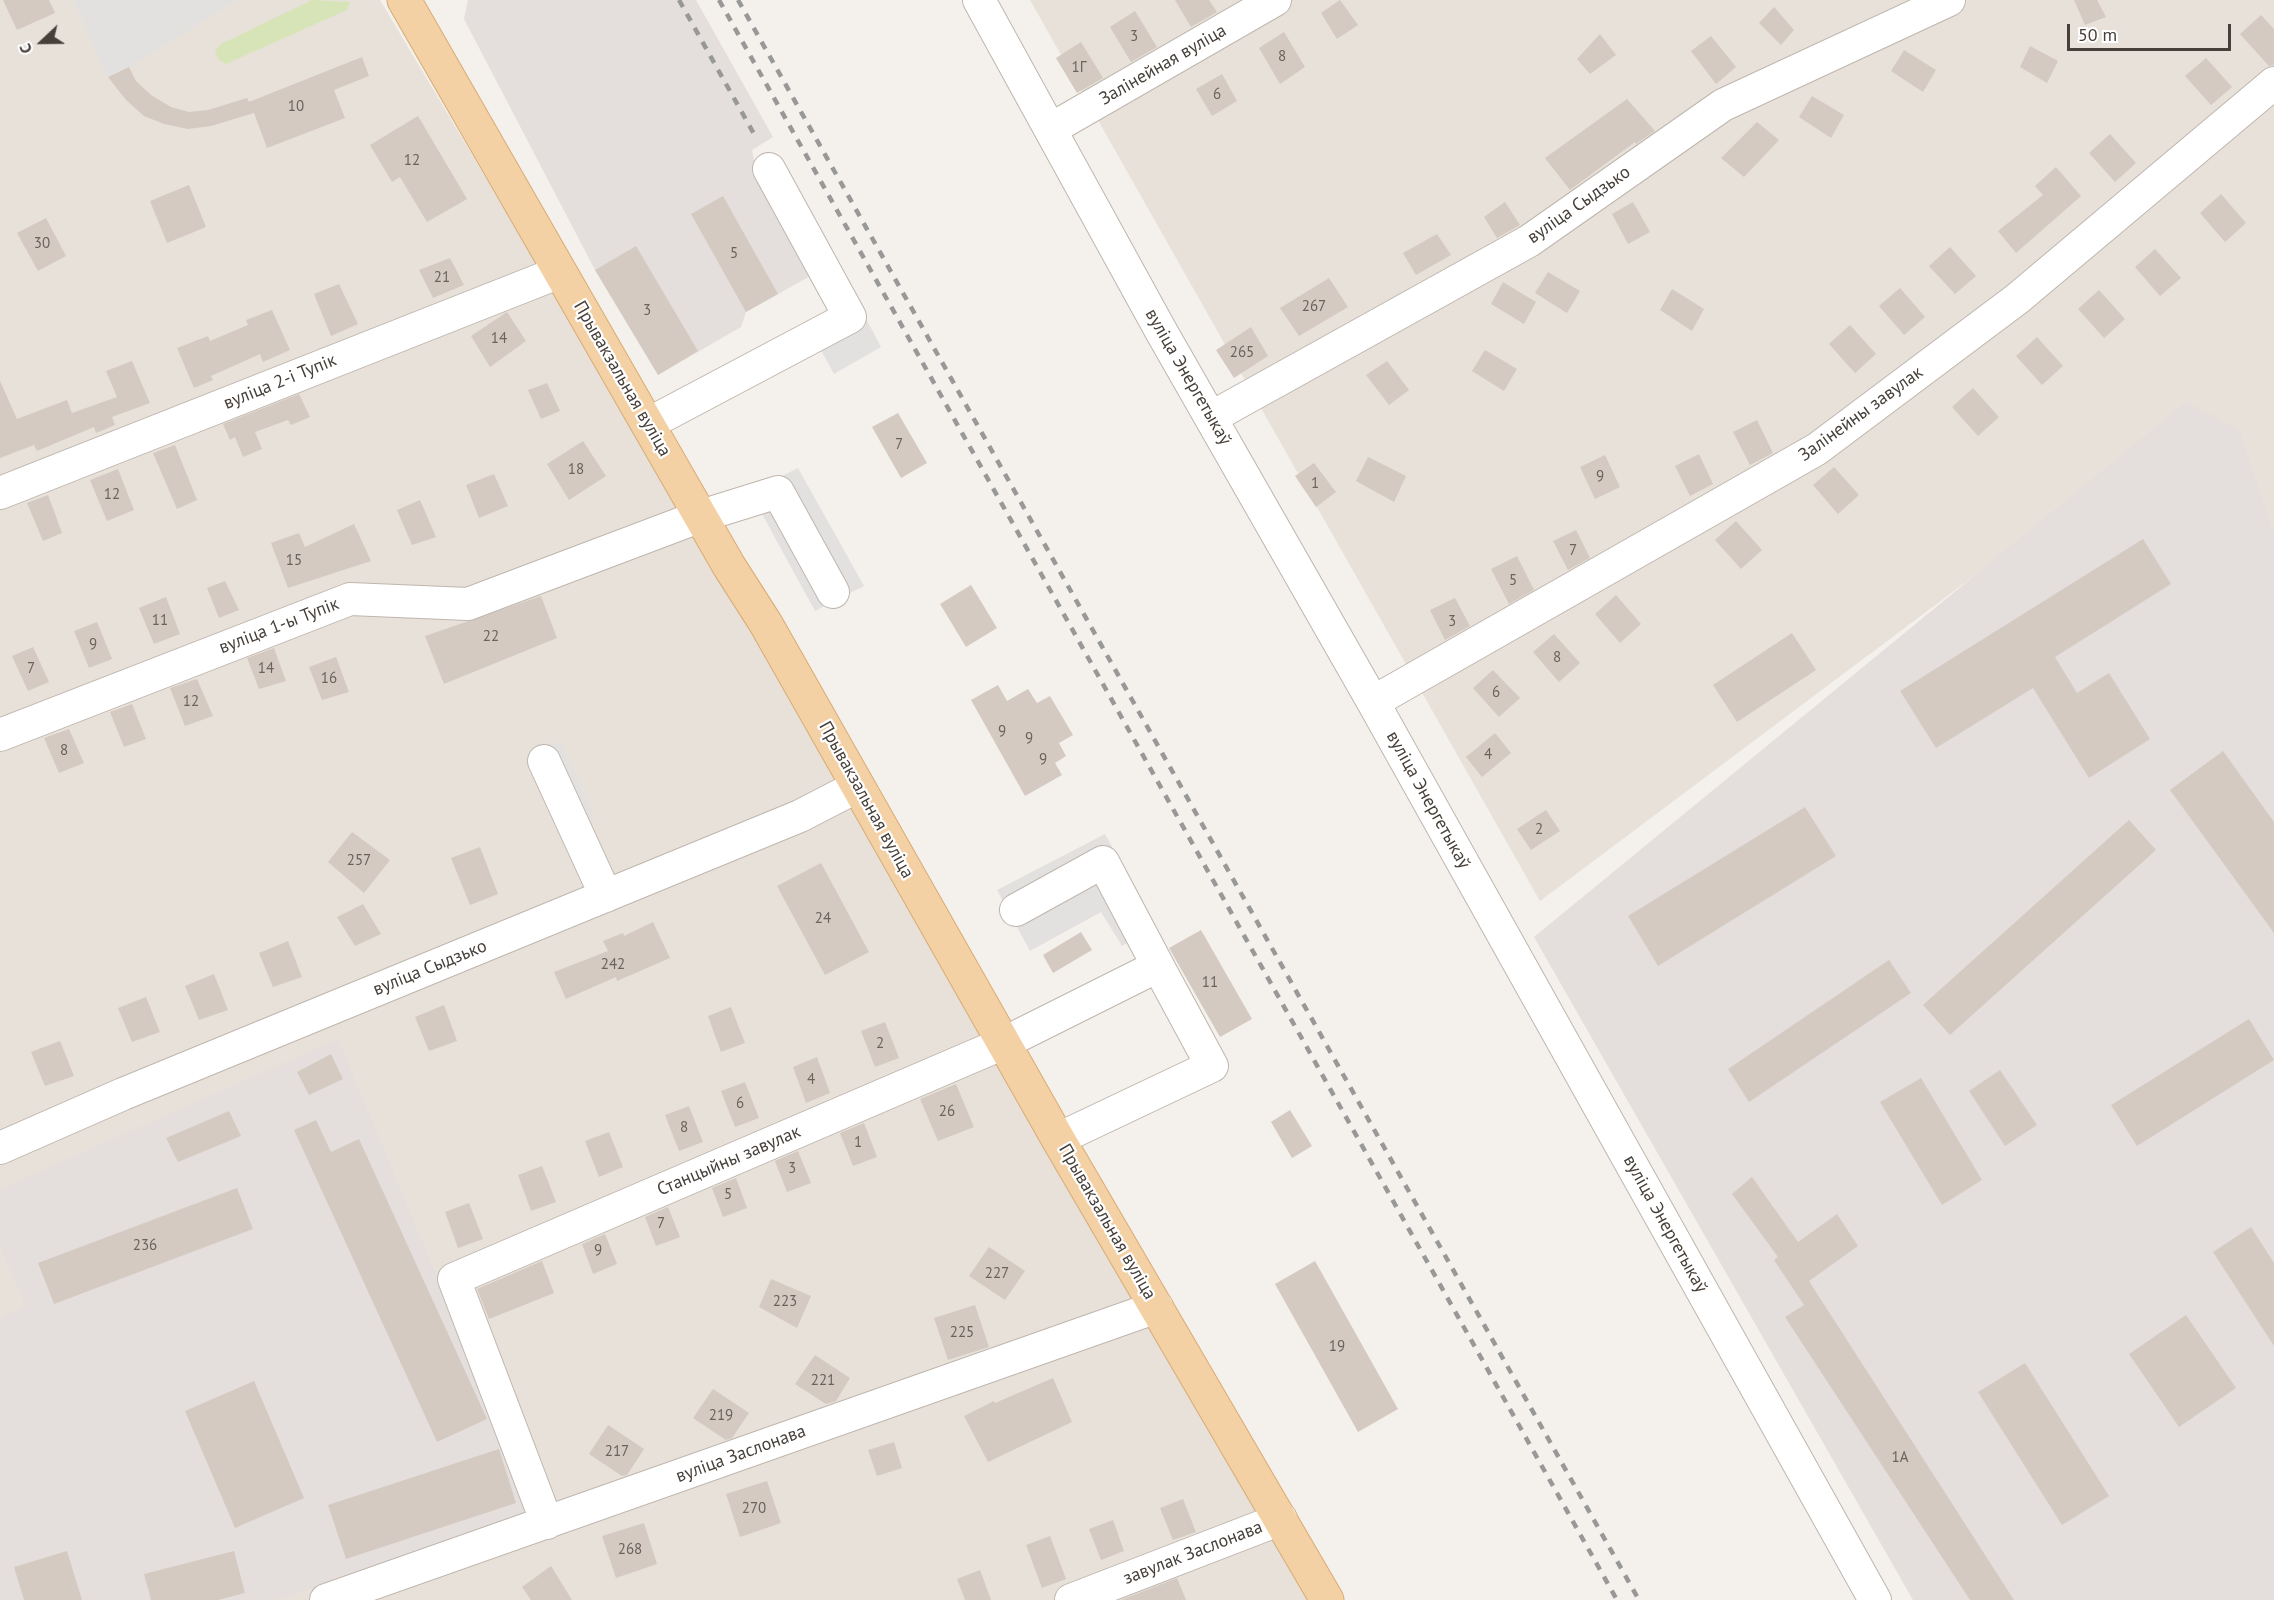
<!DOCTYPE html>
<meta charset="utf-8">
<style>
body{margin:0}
#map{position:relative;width:2274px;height:1600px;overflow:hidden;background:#f4f0eb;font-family:"PT Sans",sans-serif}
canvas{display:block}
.north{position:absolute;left:12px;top:12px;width:60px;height:60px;-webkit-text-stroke:4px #fff;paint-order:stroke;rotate:248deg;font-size:16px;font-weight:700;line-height:24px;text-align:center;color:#47403a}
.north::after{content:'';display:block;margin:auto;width:21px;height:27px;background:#47403a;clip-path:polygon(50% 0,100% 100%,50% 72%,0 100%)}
.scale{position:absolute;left:2067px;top:24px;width:164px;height:27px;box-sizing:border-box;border:3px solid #47403a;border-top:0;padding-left:8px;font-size:18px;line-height:21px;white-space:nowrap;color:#47403a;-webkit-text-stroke:4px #fff;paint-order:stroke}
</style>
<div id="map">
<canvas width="2274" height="1600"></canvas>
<div class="north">С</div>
<div class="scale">50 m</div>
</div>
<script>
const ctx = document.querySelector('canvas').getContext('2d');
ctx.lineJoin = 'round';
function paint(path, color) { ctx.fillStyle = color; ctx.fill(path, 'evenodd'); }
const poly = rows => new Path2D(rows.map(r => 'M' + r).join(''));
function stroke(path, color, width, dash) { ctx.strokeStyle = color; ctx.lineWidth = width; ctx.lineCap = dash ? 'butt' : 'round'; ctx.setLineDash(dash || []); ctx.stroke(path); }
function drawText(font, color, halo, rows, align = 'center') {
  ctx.font = font + ' "PT Sans",sans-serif'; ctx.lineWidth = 4.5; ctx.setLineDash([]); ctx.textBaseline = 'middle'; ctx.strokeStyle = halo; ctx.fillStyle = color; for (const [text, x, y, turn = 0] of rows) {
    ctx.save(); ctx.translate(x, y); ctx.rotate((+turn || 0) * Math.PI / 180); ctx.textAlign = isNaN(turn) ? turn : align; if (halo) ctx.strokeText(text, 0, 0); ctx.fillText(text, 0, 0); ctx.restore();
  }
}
paint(poly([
 [0,0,380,0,1331,1600,0,1600],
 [1030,0,2274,0,2274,597,2149,445,1540,901]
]), '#e7e1da');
paint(poly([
 [468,0,696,0,773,137,752,150,758,179,812,275,746,312,741,327,658,375,595,270,464,19],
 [2186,402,2239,429,2274,533,2274,1600,1913,1600,1534,937],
 [338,1039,536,1516,277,1600,0,1600,0,1319,25,1305,0,1247,0,1189]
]), '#e4dfdc');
paint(poly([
 [312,0,350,2,347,10,226,64,218,59,215,50,221,44]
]), '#d7e4b8');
paint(poly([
 [73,0,237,0,130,67,108,77],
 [855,298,881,347,834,374,808,326],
 [798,468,864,586,815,611,750,492],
 [561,741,595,818,584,823,550,745],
 [1105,834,1156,926,1122,946,1101,912,1030,951,997,890]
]), '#e3e1df');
paint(poly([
 [3,0,49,0,55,13,17,30],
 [1175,0,1209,0,1217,12,1191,27],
 [1340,0,1358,25,1337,39,1321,13],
 [2074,0,2097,0,2106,17,2085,25],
 [1774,7,1794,30,1781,45,1759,23],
 [1135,11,1157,47,1131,62,1110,27],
 [2261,15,2274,29,2274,65,2269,66,2240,34],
 [1284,32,1305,67,1280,84,1259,48],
 [1600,34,1616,55,1590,74,1577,59],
 [1711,36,1736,67,1716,84,1691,51],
 [1081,42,1103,78,1077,93,1056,58],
 [2030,46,2058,61,2047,83,2020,67],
 [1904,50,1936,70,1923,92,1891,71],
 [362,57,369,76,334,90,345,118,267,148,254,113,211,126,188,129,164,124,144,116,126,100,108,77,129,67,136,81,151,95,171,107,189,112,208,110,247,98,249,102],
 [2206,58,2232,87,2211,105,2185,76],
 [1222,74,1237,101,1212,116,1196,89],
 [1812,96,1844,115,1831,138,1799,117],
 [1627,99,1655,131,1636,144,1635,142,1570,190,1545,158],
 [418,116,467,199,427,222,400,177,392,182,370,145],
 [1757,122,1779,140,1744,177,1721,158],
 [2110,134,2136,163,2115,182,2089,153],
 [2056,167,2081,196,2016,253,1998,231,2043,195,2035,186],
 [189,185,206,227,167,243,150,201],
 [2221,194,2246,223,2225,242,2200,213],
 [723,196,778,294,746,312,691,214],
 [1505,202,1520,225,1497,238,1484,217],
 [1633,202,1650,232,1628,244,1612,214],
 [46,218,66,256,38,271,17,233],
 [1437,234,1451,255,1416,275,1403,253],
 [636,246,698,351,658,375,595,270],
 [1950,247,1976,276,1955,294,1929,266],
 [2155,249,2181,278,2160,296,2135,267],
 [450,258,464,285,433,298,419,270],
 [1548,272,1580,291,1567,313,1535,293],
 [1329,278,1348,307,1299,336,1280,308],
 [1503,282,1536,302,1524,324,1491,304],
 [339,284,358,324,331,336,314,294],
 [1900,288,1925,317,1904,335,1879,306],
 [1672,289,1704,309,1692,331,1660,310],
 [2099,290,2125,319,2104,338,2078,309],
 [272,310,290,350,263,362,260,354,211,376,213,380,194,388,177,348,208,336,210,341,248,325,246,320],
 [507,312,526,341,490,367,471,336],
 [1850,325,1876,354,1855,373,1829,344],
 [1251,327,1268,356,1234,378,1216,350],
 [2037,337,2063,366,2042,385,2016,356],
 [1485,350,1517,369,1504,391,1472,371],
 [132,361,150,403,112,417,115,425,96,433,94,427,37,451,34,445,0,458,0,381,17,419,67,400,72,413,117,397,106,371],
 [1387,361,1409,390,1389,405,1366,375],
 [547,383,560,411,541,419,528,390],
 [1973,388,1999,417,1978,436,1952,407],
 [299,394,310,417,291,425,288,420,255,432,262,449,243,457,235,437,230,440,223,424],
 [898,413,927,463,901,478,872,427],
 [1757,420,1773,453,1750,465,1733,432],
 [583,441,606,476,569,500,547,464],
 [175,445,197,500,177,509,153,453],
 [1699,454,1713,484,1690,496,1675,466],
 [1605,455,1620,487,1595,499,1580,467],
 [1368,457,1406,476,1394,502,1356,481],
 [1314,463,1336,492,1316,507,1295,476],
 [1834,467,1859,495,1838,514,1813,485],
 [118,469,134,510,107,521,90,480],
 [494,474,508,506,479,518,466,485],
 [48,495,62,533,43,541,27,503],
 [420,500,436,537,412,545,397,510],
 [1736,521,1762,550,1741,569,1715,540],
 [354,524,371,561,288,588,271,543,299,533,305,547],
 [1576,530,1590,558,1568,570,1553,541],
 [2143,539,2171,584,2055,657,2077,693,2109,673,2150,739,2089,778,2033,688,1936,748,1900,691],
 [1517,556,1534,590,1509,604,1491,569],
 [225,581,239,610,219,618,207,588],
 [971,585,997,628,966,647,940,604],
 [1616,595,1641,624,1620,643,1595,614],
 [541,596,557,638,444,684,425,636],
 [166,597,180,634,154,644,139,608],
 [1455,598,1470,626,1445,640,1430,610],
 [97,622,112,659,89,668,74,631],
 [1792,633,1816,670,1737,722,1713,685],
 [1554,634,1580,663,1559,682,1533,652],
 [33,647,49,682,28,691,12,656],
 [274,648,286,681,259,689,247,658],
 [336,657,349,692,322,700,309,667],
 [1493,670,1520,698,1499,717,1473,688],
 [197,679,213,716,185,726,170,688],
 [998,685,1007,701,1028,689,1037,703,1050,696,1073,735,1059,743,1066,756,1055,763,1062,775,1025,796,971,700],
 [132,704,146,739,124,747,110,712],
 [69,729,84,763,59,773,44,738],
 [1495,733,1511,753,1482,777,1466,757],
 [2223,751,2274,822,2274,933,2170,790],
 [1805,807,1836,856,1658,966,1628,916],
 [1546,810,1560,831,1531,850,1517,829],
 [2129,820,2156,850,1950,1035,1923,1005],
 [352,832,390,860,364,893,328,862],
 [480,847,498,894,470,905,451,858],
 [821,863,869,952,825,975,777,886],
 [363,904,381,934,355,946,337,917],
 [653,922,670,958,617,981,616,977,566,999,554,972,608,951,603,941,623,933,624,936],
 [1201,930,1252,1019,1220,1037,1169,948],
 [1081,932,1092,950,1053,973,1043,955],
 [288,941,302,977,273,987,259,953],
 [1889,960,1911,993,1749,1102,1728,1069],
 [214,974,228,1010,199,1020,185,986],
 [146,997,160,1032,132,1042,118,1008],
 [444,1005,457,1041,429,1051,415,1017],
 [731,1007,745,1043,721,1052,708,1016],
 [2249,1019,2274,1060,2137,1146,2111,1105],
 [885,1022,899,1058,875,1067,861,1031],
 [60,1041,74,1076,45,1086,31,1052],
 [331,1054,343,1079,309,1095,297,1072],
 [817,1057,830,1093,806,1103,793,1067],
 [2000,1070,2037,1125,2005,1146,1969,1091],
 [1921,1078,1982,1180,1942,1205,1880,1102],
 [745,1082,759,1118,735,1127,721,1091],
 [956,1084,974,1127,938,1141,920,1099],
 [689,1106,703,1142,679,1151,665,1115],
 [1290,1110,1312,1146,1292,1158,1271,1122],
 [229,1111,241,1136,178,1162,166,1138],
 [316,1120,331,1152,359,1139,487,1419,437,1442,294,1130],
 [864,1123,877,1157,853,1166,840,1133],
 [609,1132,623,1167,599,1177,585,1141],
 [798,1151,811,1183,787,1192,775,1161],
 [542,1166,556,1202,531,1211,518,1175],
 [1752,1177,1798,1242,1837,1214,1858,1246,1809,1281,2014,1600,1970,1600,1785,1317,1804,1305,1774,1260,1778,1257,1732,1194],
 [736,1178,747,1208,723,1217,712,1188],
 [237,1188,253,1229,54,1304,38,1263],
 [469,1203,483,1239,458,1248,445,1212],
 [668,1207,680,1237,656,1246,645,1217],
 [2251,1227,2274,1263,2274,1346,2213,1252],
 [605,1234,617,1264,593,1274,582,1244],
 [989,1247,1025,1271,1005,1300,969,1276],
 [542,1261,554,1293,489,1319,477,1289],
 [1315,1261,1398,1409,1358,1432,1275,1284],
 [771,1279,811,1296,797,1328,759,1307],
 [975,1305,989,1347,948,1360,934,1318],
 [2186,1315,2236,1388,2179,1427,2129,1354],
 [815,1355,850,1378,836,1401,826,1404,795,1384],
 [2025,1363,2109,1496,2062,1525,1978,1392],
 [1053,1378,1072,1422,988,1462,964,1416,994,1401,995,1403],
 [254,1381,304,1498,235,1528,185,1411],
 [713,1389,749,1413,732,1438,726,1440,693,1418],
 [608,1425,644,1449,627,1475,622,1476,589,1454],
 [894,1442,902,1468,877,1476,868,1450],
 [499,1449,516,1503,346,1559,328,1505],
 [767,1481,781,1523,740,1537,726,1494],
 [1183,1499,1196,1532,1173,1540,1160,1508],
 [1113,1520,1124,1551,1101,1560,1089,1529],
 [644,1523,657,1564,616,1578,602,1536],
 [1050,1536,1066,1579,1042,1588,1026,1545],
 [67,1551,82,1600,24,1600,14,1567],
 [234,1551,245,1593,218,1600,151,1600,144,1574],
 [551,1566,572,1600,531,1600,522,1587],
 [980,1570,991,1600,965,1600,957,1579],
 [1177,1578,1186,1600,1121,1600]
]), '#d4cac2');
const minor = poly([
 [979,0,1161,331,1373,702,1875,1600],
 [1051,129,1275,0],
 [1212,417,1529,241,1723,105,1949,0],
 [648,424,850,317,769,169],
 [0,493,560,272],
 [1373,702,1817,449,2017,299,2274,83],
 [0,735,350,599,468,604,701,516,778,492,833,592],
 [544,761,606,896],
 [1016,910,1103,862,1158,966],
 [0,1148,123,1094,800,816,858,786],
 [547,1523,454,1279,1004,1043,1158,966,1212,1066,1058,1139],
 [326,1600,1157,1307],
 [1071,1600,1281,1519]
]);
const major = poly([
 [404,0,729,566,766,624,1058,1139,1327,1600]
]);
stroke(minor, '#bfb6ae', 34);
stroke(major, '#d9ab74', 35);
stroke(minor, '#fff', 32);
stroke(major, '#f4d1a4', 33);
stroke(poly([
 [679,0,754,134],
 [719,0,1617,1600],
 [738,0,1639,1600]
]), '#989898', 4.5, [8, 8]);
drawText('15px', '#6a625c', null, [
 ["3",1134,37],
 ["8",1282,57],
 ["1Г",1079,68],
 ["6",1217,95],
 ["10",296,107],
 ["12",412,161],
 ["30",42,244],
 ["5",734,254],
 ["21",442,278],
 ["267",1314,307],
 ["3",647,311],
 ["14",499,339],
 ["265",1242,353],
 ["7",899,445],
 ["18",576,470],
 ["9",1600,477],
 ["1",1315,484],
 ["12",112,495],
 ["7",1573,551],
 ["15",294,561],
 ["5",1513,581],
 ["11",160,621],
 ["3",1452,622],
 ["22",491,637],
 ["9",93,645],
 ["8",1557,658],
 ["7",31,669],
 ["14",266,669],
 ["16",329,679],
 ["6",1496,693],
 ["12",191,702],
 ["9",1002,732],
 ["9",1029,739],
 ["8",64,751],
 ["4",1488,755],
 ["9",1043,760],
 ["2",1539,830],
 ["257",359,861],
 ["24",823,919],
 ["242",613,965],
 ["11",1210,983],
 ["2",880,1044],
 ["4",811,1080],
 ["6",740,1104],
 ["26",947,1112],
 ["8",684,1128],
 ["1",858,1143],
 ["3",792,1169],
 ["5",728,1195],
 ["7",661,1224],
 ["236",145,1246],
 ["9",598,1251],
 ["227",997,1274],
 ["223",785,1302],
 ["225",962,1333],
 ["19",1337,1347],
 ["221",823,1381],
 ["219",721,1416],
 ["217",617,1452],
 ["1А",1900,1458],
 ["270",754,1509],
 ["268",630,1550]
]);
drawText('18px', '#47403a', '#fff', [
 ["Залінейная вуліца",1163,65,-30],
 ["вуліца Сыдзько",1579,205,-35],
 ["вуліца Энергетыкаў",1188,377,60],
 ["Прывакзальная вуліца",622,379,60],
 ["вуліца 2-і Тупік",280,382,-22],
 ["Залінейны завулак",1861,414,-36],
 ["вуліца 1-ы Тупік",279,626,-21],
 ["Прывакзальная вуліца",866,800,61],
 ["вуліца Энергетыкаў",1428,800,61],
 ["вуліца Сыдзько",430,968,-22],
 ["Станцыйны завулак",729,1161,-23],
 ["Прывакзальная вуліца",1107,1222,60],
 ["вуліца Энергетыкаў",1665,1224,61],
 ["вуліца Заслонава",741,1454,-20],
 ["завулак Заслонава",1193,1553,-21]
]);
</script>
